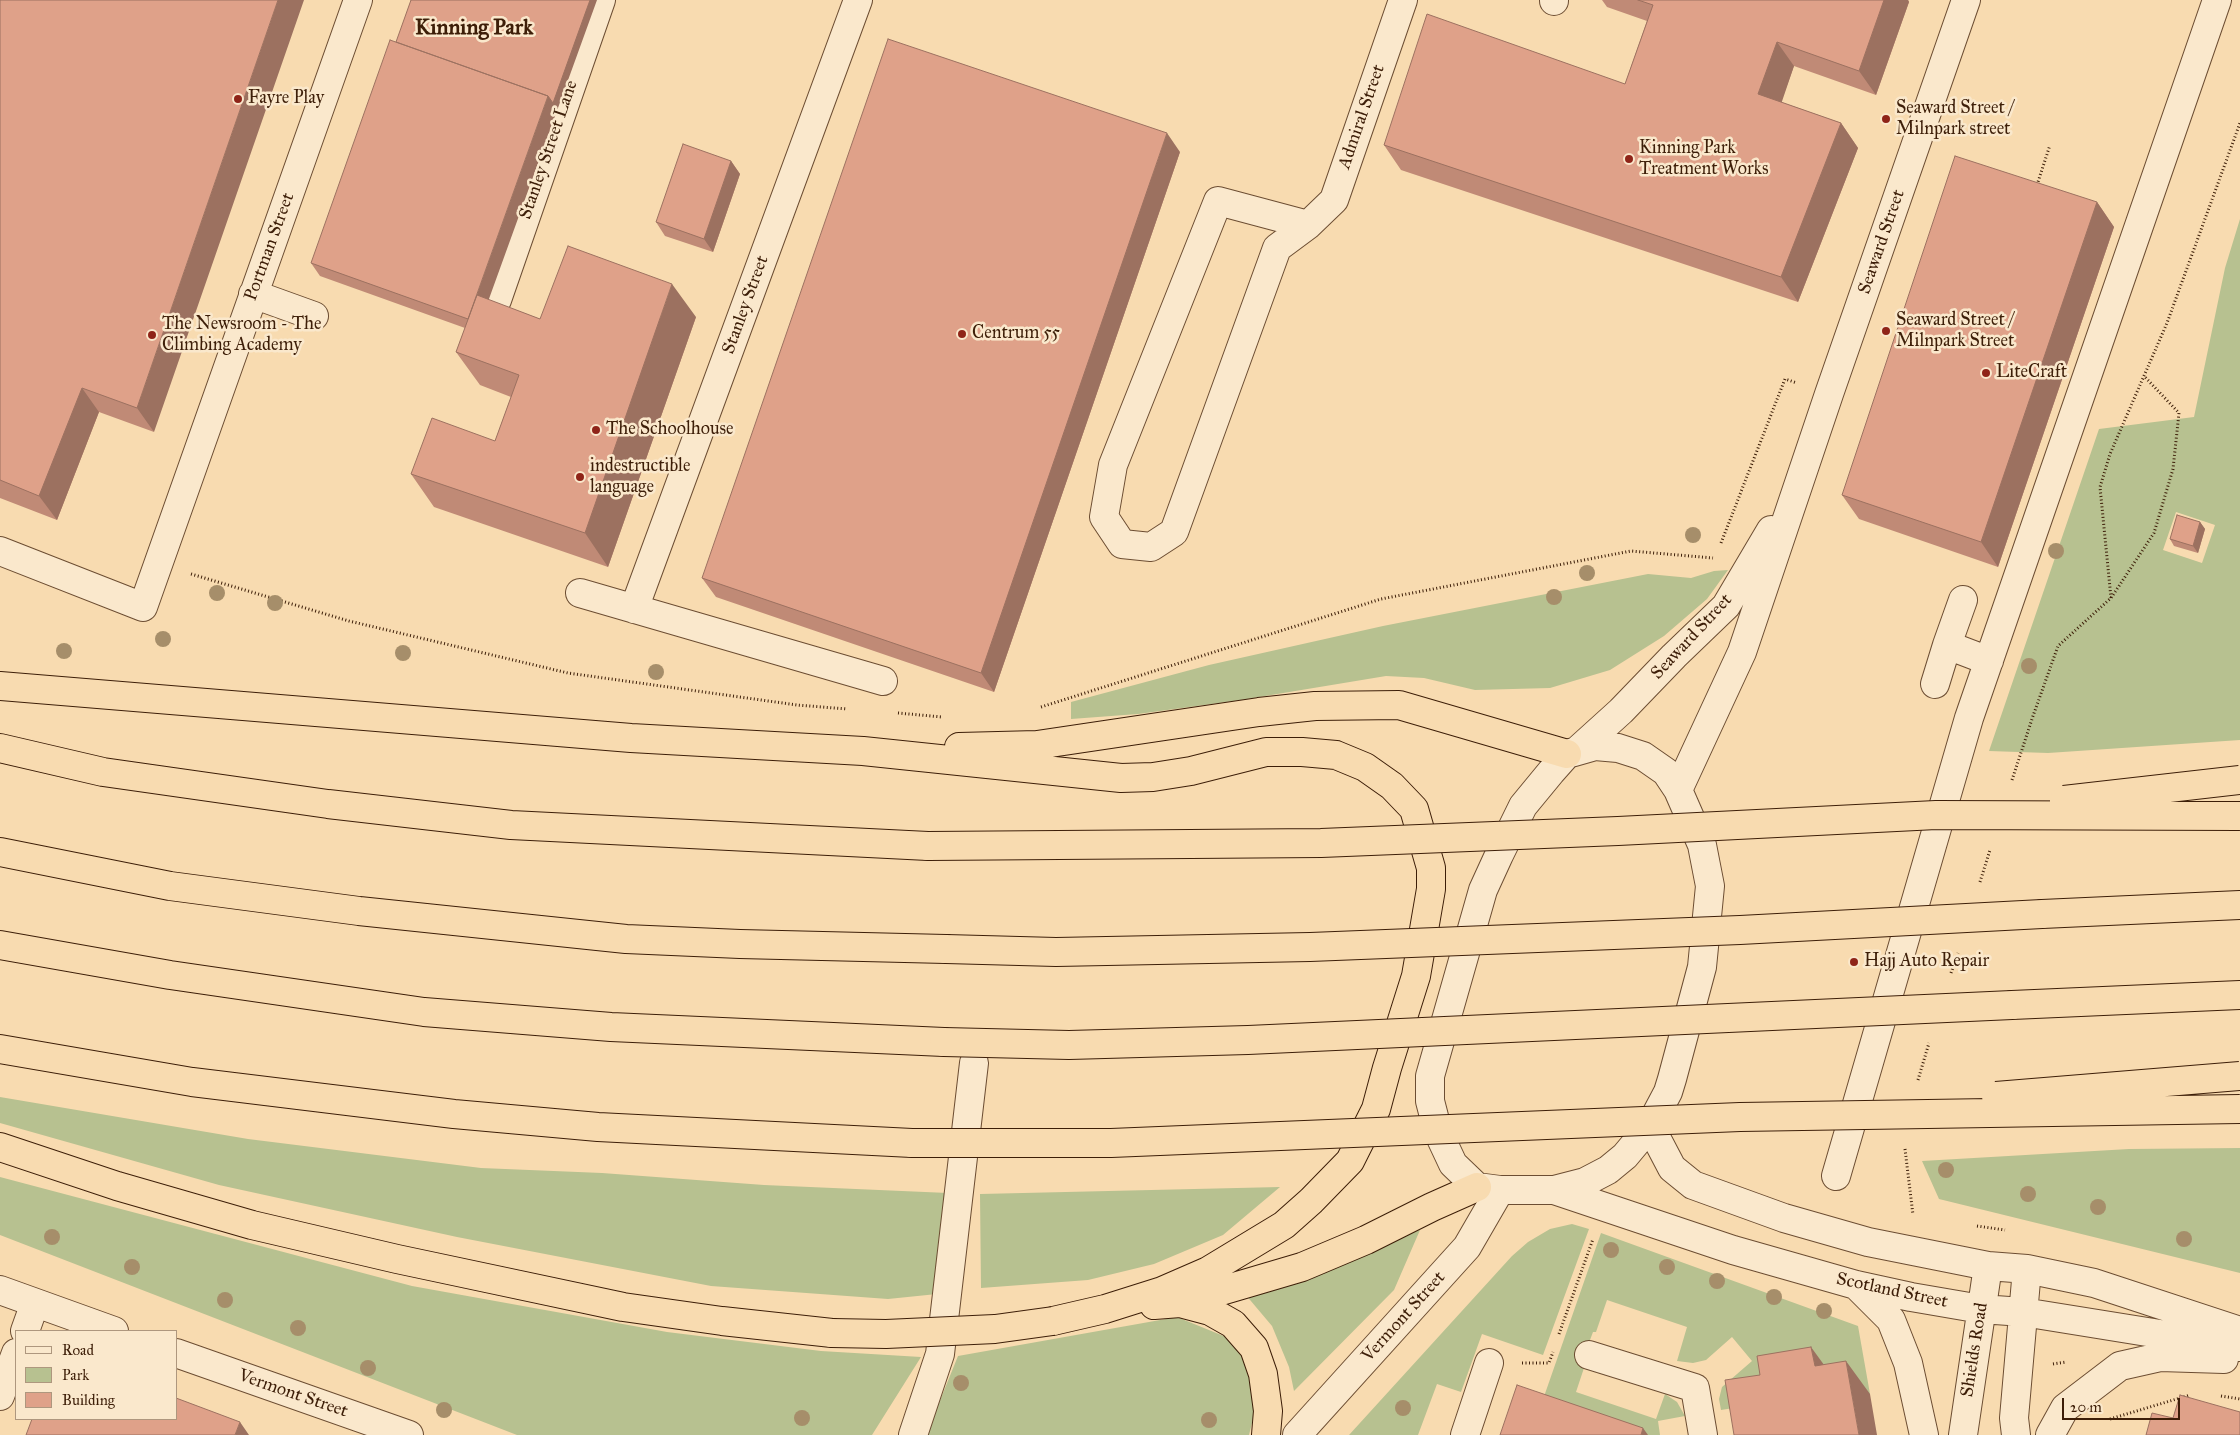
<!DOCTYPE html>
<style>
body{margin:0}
#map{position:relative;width:2240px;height:1435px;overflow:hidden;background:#f8dbb0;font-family:"IM FELL Great Primer",serif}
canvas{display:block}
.legend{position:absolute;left:15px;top:1330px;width:162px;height:90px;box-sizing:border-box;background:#fae8cc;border:1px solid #ae977e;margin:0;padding:6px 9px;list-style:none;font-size:15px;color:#3d1e08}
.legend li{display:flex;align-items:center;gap:10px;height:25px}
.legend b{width:25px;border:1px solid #ae977e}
.scale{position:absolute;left:2062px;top:1398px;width:118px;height:22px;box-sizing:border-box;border:2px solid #3d1e08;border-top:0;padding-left:6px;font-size:15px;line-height:18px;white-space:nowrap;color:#3d1e08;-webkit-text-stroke:4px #fae8cc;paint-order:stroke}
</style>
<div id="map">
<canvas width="2240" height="1435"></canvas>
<ul class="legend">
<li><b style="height:6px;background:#fae8cc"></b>Road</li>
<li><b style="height:14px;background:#b7c190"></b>Park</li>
<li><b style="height:14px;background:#dfa189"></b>Building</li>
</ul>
<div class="scale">20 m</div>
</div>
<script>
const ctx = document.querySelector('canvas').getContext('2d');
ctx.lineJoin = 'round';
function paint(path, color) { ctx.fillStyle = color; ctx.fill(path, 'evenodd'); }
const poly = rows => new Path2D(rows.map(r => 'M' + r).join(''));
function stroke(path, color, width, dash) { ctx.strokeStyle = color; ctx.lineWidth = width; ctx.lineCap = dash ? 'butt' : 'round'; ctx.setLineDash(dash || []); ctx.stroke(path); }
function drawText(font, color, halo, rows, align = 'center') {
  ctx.font = font + ' "IM FELL Great Primer",serif'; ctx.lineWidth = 5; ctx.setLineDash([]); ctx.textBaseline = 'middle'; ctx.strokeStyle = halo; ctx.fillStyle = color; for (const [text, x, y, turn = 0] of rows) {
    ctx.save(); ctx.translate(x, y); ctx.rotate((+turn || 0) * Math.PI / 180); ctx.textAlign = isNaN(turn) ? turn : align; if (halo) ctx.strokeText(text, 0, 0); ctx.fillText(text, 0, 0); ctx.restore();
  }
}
paint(poly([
 [2240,219,2240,740,2048,753,1989,751,2099,429,2194,417,2225,268],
 [2176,512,2215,525,2202,563,2163,550],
 [1728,570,1707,599,1664,636,1610,670,1550,688,1475,690,1424,678,1386,676,1241,700,1138,714,1071,719,1071,702,1209,665,1383,626,1648,574,1691,578,1714,571],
 [0,1097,248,1139,481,1168,602,1173,764,1185,948,1193,937,1294,888,1299,711,1286,457,1237,219,1185,0,1123],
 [2240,1148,2240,1273,1939,1199,1922,1161,2129,1149],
 [0,1177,412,1286,667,1332,821,1351,921,1357,872,1435,517,1435,0,1235],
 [1280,1187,1223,1235,1154,1264,1088,1280,981,1288,980,1194],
 [1572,1224,1589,1229,1543,1355,1482,1334,1461,1392,1437,1384,1418,1435,1349,1435,1512,1256,1528,1242,1550,1229],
 [1420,1230,1394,1290,1294,1391,1289,1367,1272,1326,1245,1294],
 [1601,1233,1858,1326,1870,1394,1838,1399,1746,1406,1721,1410,1719,1399,1722,1387,1752,1361,1732,1337,1706,1360,1693,1363,1677,1361,1687,1327,1607,1300,1596,1332,1593,1332,1581,1364,1584,1368,1576,1392,1656,1419,1665,1394,1677,1402,1685,1416,1658,1421,1660,1435,1621,1435,1540,1408],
 [1177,1317,1231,1339,1248,1363,1257,1403,1249,1435,926,1435,958,1356]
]), '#b7c190');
const minor = poly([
 [1554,1,1554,0],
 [1308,225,1218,201,1113,465,1104,517,1122,544,1151,547,1174,532,1277,248,1308,225,1334,200,1403,0],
 [253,294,314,316],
 [497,300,601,0],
 [0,551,143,607,358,0],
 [580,593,883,681],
 [1963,600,1947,645,1989,661],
 [634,609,858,0],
 [1935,684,1947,645],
 [1595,746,1618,748,1643,756,1666,772,1678,790,1702,845,1710,886,1702,967,1672,1079,1668,1092,1650,1126,1625,1156,1608,1170,1585,1182,1554,1190,1500,1190,1477,1187,1453,1164,1438,1132,1430,1101,1430,1076,1483,890,1499,855,1523,806,1551,772,1567,754,1595,746],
 [1579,749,1621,711,1674,656,1726,606,1771,530],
 [1678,790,1742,652,1829,394,1966,0],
 [1650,1126,1672,1168,1693,1185,1784,1218,1868,1242,1988,1266,2027,1269,2094,1283,2240,1331],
 [1836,1176,1969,718,2217,0],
 [1554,1190,1733,1250,1856,1285,1911,1297,1981,1309,2023,1312,2240,1347],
 [1856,1285,1891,1320,1908,1363,1924,1435],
 [0,1290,114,1331],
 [25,1331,35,1303],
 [176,1353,409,1435],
 [1589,1355,1695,1388,1703,1435],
 [0,1396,16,1353],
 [913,1435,940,1354,974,1063],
 [1297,1435,1467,1247,1500,1190],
 [1465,1435,1489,1363],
 [1963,1435,1988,1266],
 [2016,1435,2014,1418,2027,1269],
 [2050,1435,2065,1408,2120,1366,2160,1357,2224,1359]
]);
const highway = poly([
 [0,686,631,738,863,751,1121,778,1153,777,1191,771,1266,752,1302,752,1336,755,1365,767,1392,786,1414,809,1431,868,1431,889,1416,976,1387,1068,1376,1109,1350,1161,1311,1201,1284,1225,1208,1271,1162,1291,1105,1309,1053,1321],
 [959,747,1037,745,1259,712,1315,706,1399,705,1567,754],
 [0,748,103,772,328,804,511,825,928,846],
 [0,852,170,886,359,911,626,939,740,944,946,949],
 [2042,914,2240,905],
 [0,945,170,975,424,1012,611,1027,944,1042],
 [2012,1005,2240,995],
 [0,1049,192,1082,454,1114,598,1127,912,1143],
 [0,1147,117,1186,252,1225,397,1259,623,1307,722,1321,832,1333],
 [1180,1303,1210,1311,1233,1324,1254,1348,1263,1374,1268,1411,1266,1435],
 [1154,1305,1180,1303,1302,1267,1366,1240,1432,1207,1477,1187]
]);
stroke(minor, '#6c4d32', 30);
stroke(highway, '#3d1e08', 30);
stroke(poly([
 [2037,185,2050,145],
 [1721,543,1785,379,1797,383],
 [191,574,349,621,568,673,797,705,847,709],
 [2111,598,2100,487,2110,454,2167,323,2240,123],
 [1041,707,1381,599,1631,551,1713,558],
 [898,713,942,717],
 [2012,780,2033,716,2058,646,2111,598,2154,533,2173,469,2179,413,2144,376],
 [1980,882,1990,850],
 [1951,973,1958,953],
 [1918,1080,1929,1043],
 [1905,1149,1913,1215],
 [1977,1226,2005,1230],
 [1559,1334,1593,1239],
 [1522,1363,1549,1363,1553,1352],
 [2053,1364,2066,1362],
 [2221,1396,2240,1399],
 [2110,1419,2190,1395]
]), '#3d1e08', 3, [1, 2.5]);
stroke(minor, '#fae8cc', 28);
stroke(highway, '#f8dbb0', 28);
const highwayBridge = poly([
 [2064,800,2240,780],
 [928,846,1321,843,1618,831,1936,815,2240,816],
 [946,949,1056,952,1310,947,1740,930,2042,914],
 [944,1042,1069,1045,1248,1040,2012,1005],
 [1996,1096,2240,1076],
 [912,1143,1111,1143,1740,1117,2240,1109],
 [832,1333,886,1334,995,1329,1053,1321]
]);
stroke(highwayBridge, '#3d1e08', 30, []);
stroke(highwayBridge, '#f8dbb0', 28);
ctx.fillStyle = '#a68e6a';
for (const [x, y] of [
 [1693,535],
 [2056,551],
 [1587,573],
 [217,593],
 [1554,597],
 [275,603],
 [163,639],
 [64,651],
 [403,653],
 [2029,666],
 [656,672],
 [1946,1170],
 [2028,1194],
 [2098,1207],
 [52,1237],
 [2184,1239],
 [1611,1250],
 [132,1267],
 [1667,1267],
 [1717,1281],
 [1774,1297],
 [225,1300],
 [1824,1311],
 [298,1328],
 [368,1368],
 [961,1383],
 [1403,1408],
 [444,1410],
 [802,1418],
 [1209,1420]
]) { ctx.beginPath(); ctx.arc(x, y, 8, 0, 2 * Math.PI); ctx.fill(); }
paint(poly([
 [0,0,154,432,99,412,57,520,0,498],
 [1602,0,1908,0,1909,2,1876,95,1794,66,1781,102,1841,123,1858,148,1798,302,1401,170,1384,145,1625,84,1647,21,1607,7],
 [1180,152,994,692,716,597,702,578],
 [731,161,740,174,713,252,665,236,656,222],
 [2097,202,2114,227,1998,567,1859,519,1842,495],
 [311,263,489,300,540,319,696,317,608,567,434,507,411,474,495,441,511,397,480,385,456,352,465,328,320,276],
 [2200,522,2205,529,2198,553,2174,546,2170,539]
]), '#c08a76');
paint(poly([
 [278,0,304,0,154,432,137,408],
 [590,0,597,0,477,332,468,319,548,96],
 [1884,0,1908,0,1909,2,1876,95,1859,71],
 [1777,42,1794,66,1776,119,1758,94],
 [1841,123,1858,148,1798,302,1781,277],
 [1167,133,1180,152,994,692,981,673],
 [731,161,740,174,713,252,704,239],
 [2097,202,2114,227,1998,567,1981,542],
 [672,284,696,317,608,567,585,533],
 [82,388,99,412,57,520,39,496],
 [2200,522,2205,529,2198,553,2193,546],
 [1811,1347,1835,1380,1815,1366],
 [1846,1361,1870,1394,1877,1435,1859,1435],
 [240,1422,249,1435,235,1435],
 [1643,1428,1648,1435,1641,1435]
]), '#9c7160');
const building = poly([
 [0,0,278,0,137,408,82,388,39,496,0,480,0,0],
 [411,0,590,0,553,103,548,96,396,42,411,0],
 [1638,0,1884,0,1859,71,1777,42,1758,94,1841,123,1781,277,1384,145,1427,14,1625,84,1653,5,1638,0],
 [888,39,1167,133,981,673,702,578,888,39],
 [390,40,548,96,468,319,311,263,390,40],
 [683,144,731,161,704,239,656,222,683,144],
 [1955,156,2097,202,1981,542,1842,495,1955,156],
 [568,246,672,284,585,533,411,474,432,418,495,441,519,375,456,352,477,295,540,319,568,246],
 [2177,515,2200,522,2193,546,2170,539,2177,515],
 [1811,1347,1815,1366,1846,1361,1859,1435,1734,1435,1725,1380,1760,1375,1757,1356,1811,1347],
 [1517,1385,1643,1428,1641,1435,1500,1435,1517,1385],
 [2180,1395,2240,1412,2240,1435,2146,1435,2152,1413,2173,1418,2180,1395],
 [176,1398,240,1422,235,1435,26,1435,32,1419,176,1419,176,1398]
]);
paint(building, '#dfa189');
stroke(building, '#9c7160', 1);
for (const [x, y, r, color] of [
 [238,99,5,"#8f2418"],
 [1886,119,5,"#8f2418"],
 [1629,159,5,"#8f2418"],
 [1886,331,5,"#8f2418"],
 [962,334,5,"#8f2418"],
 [152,335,5,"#8f2418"],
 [1986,373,5,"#8f2418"],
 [596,430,5,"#8f2418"],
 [580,477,5,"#8f2418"],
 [1854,962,5,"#8f2418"]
]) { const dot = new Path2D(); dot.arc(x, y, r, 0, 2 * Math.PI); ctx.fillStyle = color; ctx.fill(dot); stroke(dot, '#fae8cc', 2); }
drawText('18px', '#3d1e08', '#fae8cc', [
 ["Fayre Play",248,99],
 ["Seaward Street /",1896,109],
 ["Milnpark street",1896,130],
 ["Kinning Park",1639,149],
 ["Treatment Works",1639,170],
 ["Seaward Street /",1896,321],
 ["Milnpark Street",1896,342],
 ["The Newsroom - The",162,325],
 ["Climbing Academy",162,346],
 ["Centrum 55",972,334],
 ["LiteCraft",1996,373],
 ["The Schoolhouse",606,430],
 ["indestructible",590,467],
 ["language",590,488],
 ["Hajj Auto Repair",1864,962]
], 'left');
drawText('18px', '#3d1e08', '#fae8cc', [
 ["Admiral Street",1362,117,-71],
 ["Stanley Street Lane",549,150,-71],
 ["Seaward Street",1882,242,-71],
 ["Portman Street",270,247,-70],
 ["Stanley Street",746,305,-70],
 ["Seaward Street",1692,637,-47],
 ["Scotland Street",1892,1291,12],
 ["Vermont Street",1404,1317,-48],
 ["Shields Road",1975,1350,-81],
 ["Vermont Street",293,1394,19]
]);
drawText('bold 22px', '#3d1e08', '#fae8cc', [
 ["Kinning Park",474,29]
]);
</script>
